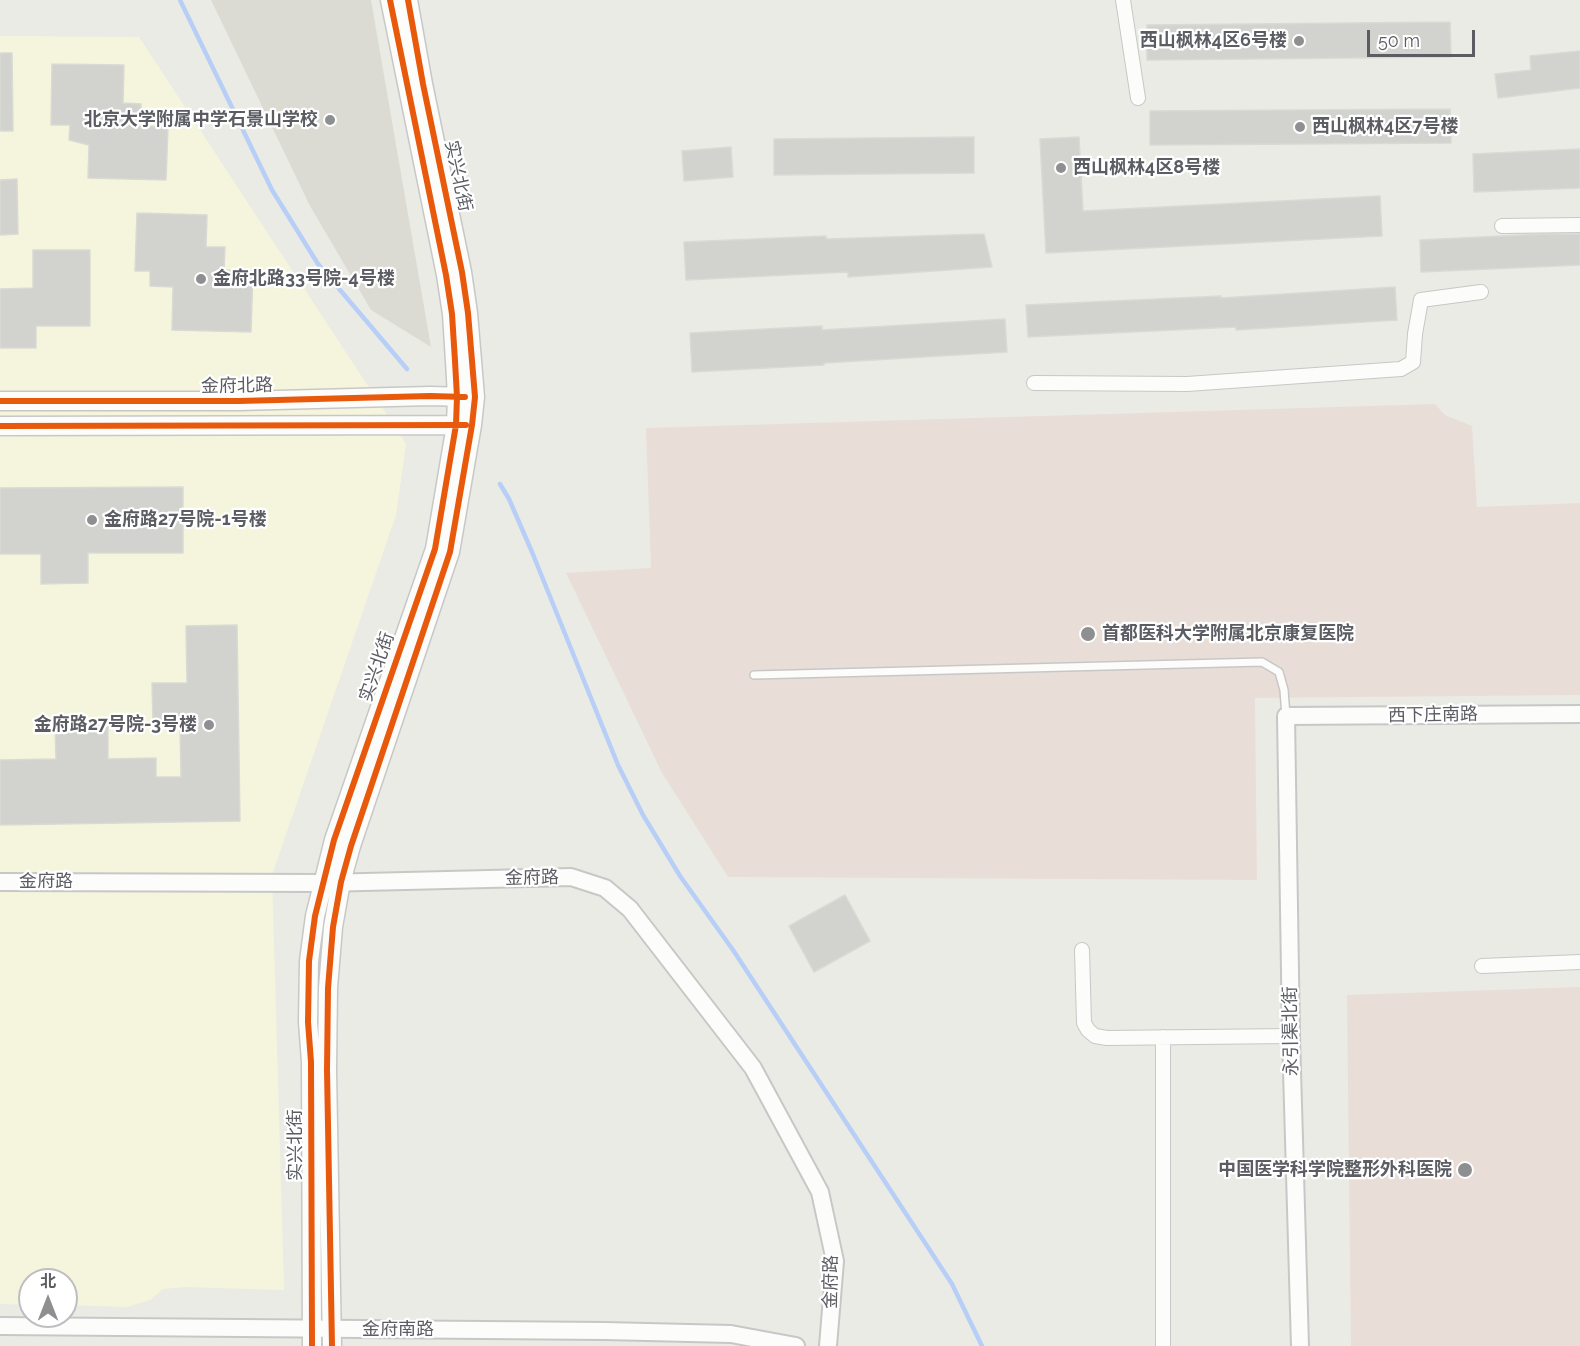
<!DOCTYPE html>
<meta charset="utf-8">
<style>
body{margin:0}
#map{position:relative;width:1580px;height:1346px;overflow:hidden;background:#ebebe5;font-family:Raleway,"Noto Sans SC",sans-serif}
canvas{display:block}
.north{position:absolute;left:18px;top:1268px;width:60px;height:60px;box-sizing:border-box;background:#fff;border:2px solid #bdbec1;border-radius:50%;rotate:0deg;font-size:16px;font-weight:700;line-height:24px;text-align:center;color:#5b5d63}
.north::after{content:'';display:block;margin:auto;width:21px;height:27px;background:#8d8f90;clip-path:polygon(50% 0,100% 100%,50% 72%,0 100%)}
.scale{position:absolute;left:1367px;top:30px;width:108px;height:27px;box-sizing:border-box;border:3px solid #5b5d63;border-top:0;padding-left:8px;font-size:18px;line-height:21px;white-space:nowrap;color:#5b5d63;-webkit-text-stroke:4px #fff;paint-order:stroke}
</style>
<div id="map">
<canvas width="1580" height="1346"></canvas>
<div class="north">北</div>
<div class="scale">50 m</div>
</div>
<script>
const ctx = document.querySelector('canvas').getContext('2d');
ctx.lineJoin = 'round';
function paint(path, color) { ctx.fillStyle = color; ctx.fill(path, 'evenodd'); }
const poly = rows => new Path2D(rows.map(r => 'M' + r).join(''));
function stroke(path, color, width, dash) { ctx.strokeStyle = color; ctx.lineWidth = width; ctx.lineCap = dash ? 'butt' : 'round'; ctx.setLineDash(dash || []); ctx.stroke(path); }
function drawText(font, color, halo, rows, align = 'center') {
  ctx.font = font + ' Raleway,"Noto Sans SC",sans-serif'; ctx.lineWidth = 4.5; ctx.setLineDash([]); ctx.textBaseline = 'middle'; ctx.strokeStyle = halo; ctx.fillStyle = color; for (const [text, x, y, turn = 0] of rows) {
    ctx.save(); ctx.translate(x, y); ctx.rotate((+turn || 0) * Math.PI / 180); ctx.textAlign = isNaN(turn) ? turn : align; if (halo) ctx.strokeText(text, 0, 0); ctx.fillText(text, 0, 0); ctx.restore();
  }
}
paint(poly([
 [0,36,139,37,406,444,396,515,272,875,284,1290,185,1287,163,1289,150,1300,127,1307,66,1305,66,1280,30,1280,30,1305,0,1304]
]), '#f5f5dd');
paint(poly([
 [211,0,371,0,431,347,371,310,310,206]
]), '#dcdbd3');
paint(poly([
 [1435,404,1445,415,1472,426,1477,507,1580,503,1580,695,1255,698,1257,880,728,877,662,773,566,573,651,568,646,428],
 [1580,987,1580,1346,1351,1346,1347,995]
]), '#e8ded7');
stroke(poly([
 [180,0,272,190,318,264,407,369],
 [500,484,509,499,532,552,618,765,643,815,680,876,733,950,952,1284,982,1346]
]), '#b7cef7', 4.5);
const building = poly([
 [1450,22,1451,57,1147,60,1147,25,1450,22],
 [1580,51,1580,88,1498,98,1495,74,1531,70,1530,56,1580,51],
 [0,53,12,53,13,131,0,131,0,53],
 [52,64,124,65,123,103,141,104,141,126,168,127,166,180,88,178,89,145,69,140,70,125,51,125,52,64],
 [1450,109,1451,143,1150,145,1150,111,1450,109],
 [974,137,974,173,774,175,774,139,974,137],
 [1079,137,1083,211,1380,196,1382,236,1046,253,1040,139,1079,137],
 [731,147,733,177,684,181,682,151,731,147],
 [1580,149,1580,188,1474,192,1473,154,1580,149],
 [17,179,18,234,0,235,0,180,17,179],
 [137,213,207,215,206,247,225,247,224,270,253,271,251,332,172,330,173,287,150,286,150,271,135,271,137,213],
 [984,234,992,267,848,277,848,272,686,280,684,242,826,236,826,239,984,234],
 [1543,234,1580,234,1580,265,1421,272,1420,240,1543,234],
 [33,250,90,250,90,326,36,326,36,348,0,348,0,289,33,288,33,250],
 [1395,287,1397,320,1236,330,1236,327,1028,337,1026,305,1221,296,1221,298,1395,287],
 [1005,319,1007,352,824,363,824,365,692,372,690,333,822,326,822,330,1005,319],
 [183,487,183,553,88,553,88,583,41,584,41,554,0,554,0,488,183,487],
 [237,625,240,821,0,825,0,760,56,759,55,727,108,726,108,759,156,758,156,777,181,777,180,723,153,723,152,683,187,683,186,626,237,625],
 [845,895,870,941,814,972,789,926,845,895]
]);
paint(building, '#d2d2cf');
stroke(building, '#dadad4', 1.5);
const service = poly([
 [754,675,1262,662,1279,672,1284,690,1286,716]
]);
const minor = poly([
 [1123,0,1138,98],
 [1502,226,1580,225],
 [1034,383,1187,384,1401,369,1413,362,1415,334,1421,300,1481,292],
 [1082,950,1084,1023,1088,1030,1095,1036,1107,1038,1291,1036],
 [1482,966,1580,962],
 [1163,1037,1163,1346]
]);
const tertiary = poly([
 [0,882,323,883,571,877,605,888,630,909,753,1068,820,1192,835,1261,828,1346],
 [0,1326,605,1331,731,1334,796,1346],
 [1300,1346,1291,1036,1286,716,1580,714]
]);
const secondary = poly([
 [0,401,239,401,430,396,469,397],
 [0,426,467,425],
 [312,1346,311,1062,308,1022,309,961,315,916,334,840,435,549,456,425,457,397,455,361,452,314,446,275,390,0],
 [332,1346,327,1070,328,988,333,927,341,882,351,846,450,552,472,425,475,397,468,313,462,272,423,84,408,0]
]);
stroke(service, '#c7c7c7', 10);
stroke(minor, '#c7c7c7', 16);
stroke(tertiary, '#c7c7c7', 20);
stroke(secondary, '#c7c7c7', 21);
stroke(service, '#fcfcfb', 7);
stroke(minor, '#fcfcfb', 14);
stroke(tertiary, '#fcfcfb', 16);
stroke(secondary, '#fcfcfb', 18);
stroke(poly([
 [0,401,239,401,430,396,465,397],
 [0,426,466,425],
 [312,1346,311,1062,308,1022,309,961,315,916,334,840,435,549,456,425,457,397,455,361,452,314,446,275,390,0],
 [332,1346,327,1070,328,988,333,927,341,882,351,846,450,552,472,425,475,397,468,313,462,272,423,84,408,0]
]), '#e8590c', 6);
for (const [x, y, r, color] of [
 [1299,41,6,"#8d8f90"],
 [330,120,6,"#8d8f90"],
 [1300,127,6,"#8d8f90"],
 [1061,168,6,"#8d8f90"],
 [201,279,6,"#8d8f90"],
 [92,520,6,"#8d8f90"],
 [1088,634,8,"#8d8f90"],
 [209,725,6,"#8d8f90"],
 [1465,1170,8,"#8d8f90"]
]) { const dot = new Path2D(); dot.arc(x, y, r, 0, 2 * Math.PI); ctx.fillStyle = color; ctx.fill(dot); stroke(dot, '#fff', 2); }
drawText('bold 18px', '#5b5d63', '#fff', [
 ["西山枫林4区6号楼",1287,41,"right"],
 ["北京大学附属中学石景山学校",318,120,"right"],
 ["西山枫林4区7号楼",1312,127],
 ["西山枫林4区8号楼",1073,168],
 ["金府北路33号院-4号楼",213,279],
 ["金府路27号院-1号楼",104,520],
 ["首都医科大学附属北京康复医院",1102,634],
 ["金府路27号院-3号楼",197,725,"right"],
 ["中国医学科学院整形外科医院",1452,1170,"right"]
], 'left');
drawText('18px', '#5b5d63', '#fff', [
 ["实兴北街",458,176,78],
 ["金府北路",237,386,-1],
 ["实兴北街",377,667,-71],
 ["西下庄南路",1433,715,-1],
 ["金府路",532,878,-1],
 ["金府路",46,882],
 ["永引渠北街",1291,1031,-91],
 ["实兴北街",296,1145,-90],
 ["金府路",831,1282,-89],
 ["金府南路",398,1330]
]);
</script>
